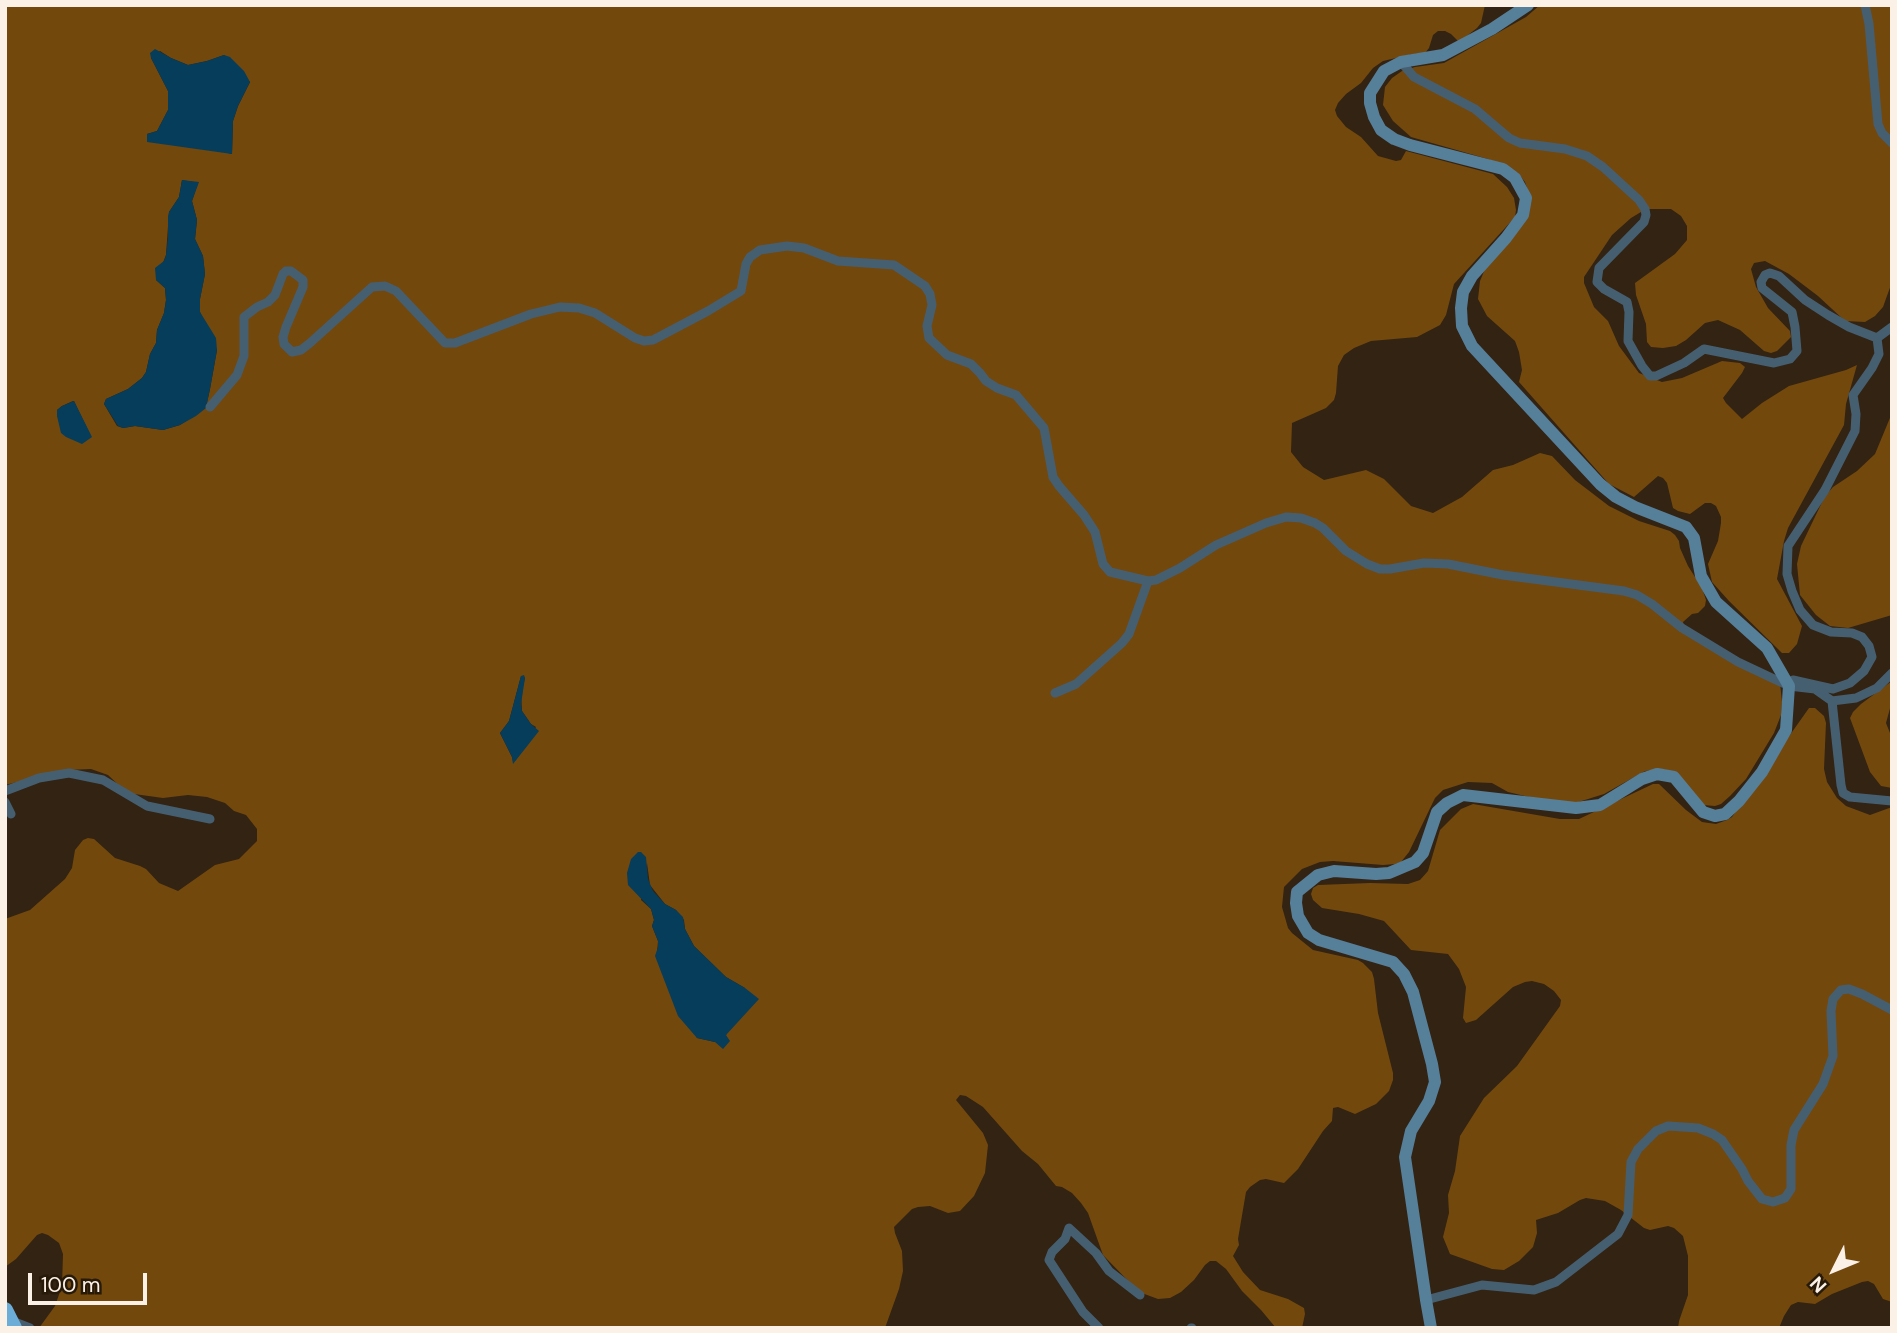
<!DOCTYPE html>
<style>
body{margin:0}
#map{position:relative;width:1897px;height:1333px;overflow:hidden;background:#322313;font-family:"DM Sans",sans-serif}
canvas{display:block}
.frame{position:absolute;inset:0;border:7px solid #fbf1e6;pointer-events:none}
.north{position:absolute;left:1799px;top:1235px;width:70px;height:70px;-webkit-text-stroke:5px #281a09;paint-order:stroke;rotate:227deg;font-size:19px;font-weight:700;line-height:28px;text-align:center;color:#fbf1e6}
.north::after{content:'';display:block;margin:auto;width:24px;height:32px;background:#fbf1e6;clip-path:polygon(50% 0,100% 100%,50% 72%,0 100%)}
.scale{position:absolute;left:28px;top:1273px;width:119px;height:32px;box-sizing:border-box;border:4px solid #fbf1e6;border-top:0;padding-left:9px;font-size:21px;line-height:24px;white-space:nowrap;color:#fbf1e6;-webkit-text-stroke:5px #281a09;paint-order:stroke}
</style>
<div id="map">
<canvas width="1897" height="1333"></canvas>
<div class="frame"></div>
<div class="north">N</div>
<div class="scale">100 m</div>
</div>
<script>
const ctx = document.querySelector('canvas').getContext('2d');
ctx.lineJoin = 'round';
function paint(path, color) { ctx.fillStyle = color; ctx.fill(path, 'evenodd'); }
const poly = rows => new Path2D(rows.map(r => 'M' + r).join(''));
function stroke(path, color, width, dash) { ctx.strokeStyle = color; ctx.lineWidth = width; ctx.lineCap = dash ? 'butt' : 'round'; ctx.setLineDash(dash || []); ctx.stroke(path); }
paint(poly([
 [5,5,1485,5,1481,23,1477,28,1459,42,1451,34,1445,31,1438,31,1433,35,1429,48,1425,53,1413,54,1383,61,1373,68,1361,83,1346,94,1338,103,1335,110,1337,116,1346,127,1361,137,1378,156,1396,161,1401,160,1406,151,1493,174,1507,187,1514,198,1516,210,1515,217,1454,284,1446,315,1440,325,1417,337,1371,341,1354,348,1344,355,1338,366,1336,393,1334,400,1326,408,1292,423,1291,452,1303,467,1324,480,1366,470,1384,479,1411,506,1433,513,1462,497,1493,470,1513,465,1540,453,1552,456,1575,480,1609,506,1639,521,1670,531,1675,535,1679,541,1680,548,1688,566,1702,588,1706,600,1705,606,1698,613,1692,614,1683,622,1684,629,1780,683,1782,702,1781,715,1774,733,1746,779,1730,796,1721,804,1715,806,1703,805,1669,771,1663,769,1645,771,1604,794,1572,804,1542,800,1508,792,1492,783,1468,782,1443,790,1435,798,1409,852,1401,862,1395,864,1383,865,1333,861,1320,862,1302,869,1284,887,1282,907,1288,928,1292,933,1313,950,1358,960,1363,963,1372,972,1374,979,1378,1013,1393,1073,1393,1080,1389,1091,1376,1104,1355,1114,1338,1107,1333,1108,1332,1121,1323,1131,1298,1169,1284,1183,1266,1179,1260,1180,1250,1187,1246,1192,1238,1239,1239,1245,1233,1256,1243,1272,1260,1290,1288,1299,1304,1308,1305,1314,1302,1328,1276,1328,1261,1310,1242,1291,1226,1269,1216,1261,1210,1261,1205,1265,1194,1280,1181,1292,1170,1298,1158,1299,1139,1292,1103,1255,1088,1213,1081,1203,1072,1193,1062,1187,1056,1186,1038,1164,1022,1151,983,1107,966,1096,960,1095,956,1100,983,1133,988,1145,985,1173,974,1196,960,1211,948,1213,930,1206,918,1207,912,1209,894,1227,895,1233,902,1251,903,1271,899,1289,885,1328,39,1328,55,1306,62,1286,63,1254,59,1243,48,1235,42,1233,37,1235,16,1259,5,1267,5,919,30,910,65,879,72,868,75,850,83,840,88,838,94,839,115,858,140,866,146,869,159,883,178,891,215,865,239,859,257,841,257,829,246,815,234,811,225,803,207,797,188,795,163,798,127,793,108,775,91,769,66,770,5,785],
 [160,51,171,58,188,65,207,61,224,55,250,82,238,106,233,121,232,154,147,134,157,131,168,110,168,91,151,58],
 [182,180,198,183,192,201,197,220,195,239,203,256,205,274,200,299,200,312,217,350,210,389,206,407,180,425,163,430,135,426,123,428,117,426,104,404,106,399,128,389,142,378,146,372,150,354,156,343,157,330,164,313,166,300,165,288,156,280,166,255,169,212,179,197],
 [73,401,74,401,91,437,57,410,62,406],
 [521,676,525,678,521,694,522,711,531,724,536,727,513,762,512,757,500,733,509,721],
 [647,863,650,885,665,904,676,910,684,920,685,929,694,946,726,977,745,988,726,1035,715,1042,697,1038,657,953,658,941,652,926,654,920,651,909,641,900],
 [1540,5,1892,5,1892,282,1883,307,1875,316,1865,322,1845,321,1818,296,1789,274,1765,261,1754,263,1751,269,1756,287,1768,308,1790,331,1791,337,1777,351,1771,353,1764,351,1740,330,1718,320,1705,323,1686,340,1676,346,1663,348,1651,347,1647,342,1646,324,1636,295,1635,283,1675,254,1687,240,1687,226,1681,216,1671,209,1646,209,1631,218,1612,235,1584,277,1584,283,1594,307,1608,321,1619,346,1639,373,1662,382,1682,378,1722,361,1740,363,1745,367,1742,373,1723,398,1726,403,1742,419,1762,403,1789,386,1846,370,1857,365,1846,404,1844,425,1788,528,1784,541,1777,579,1802,626,1797,644,1789,653,1782,653,1729,601,1712,582,1708,564,1718,541,1721,523,1721,517,1716,506,1711,503,1705,503,1690,514,1678,511,1673,508,1667,483,1663,478,1658,476,1634,497,1609,484,1519,382,1522,370,1519,352,1515,341,1487,316,1478,299,1480,281,1485,269,1531,200,1525,182,1518,173,1488,159,1411,137,1393,121,1383,105,1385,87,1392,78,1402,71,1415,67,1444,63,1526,17],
 [1892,413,1892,615,1848,628,1830,626,1816,615,1800,595,1797,564,1801,546,1825,496,1833,487,1857,471,1875,454],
 [1892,681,1892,701,1886,723,1892,738,1892,788,1881,786,1870,772,1850,718,1853,712,1861,704],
 [1809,708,1815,708,1824,716,1826,723,1824,769,1827,782,1837,798,1846,806,1870,815,1892,807,1892,1302,1883,1299,1874,1284,1868,1281,1862,1282,1832,1294,1815,1304,1798,1302,1791,1305,1784,1316,1779,1328,1678,1328,1679,1321,1688,1295,1688,1256,1683,1236,1674,1228,1668,1226,1650,1230,1644,1228,1621,1210,1605,1201,1586,1198,1580,1200,1558,1213,1536,1220,1537,1233,1533,1247,1519,1261,1504,1270,1492,1269,1450,1254,1443,1237,1449,1213,1448,1195,1455,1171,1460,1136,1484,1098,1517,1066,1560,1006,1561,1000,1554,991,1544,984,1532,981,1525,982,1513,987,1476,1020,1466,1023,1463,1018,1466,987,1459,969,1448,954,1411,950,1384,921,1359,914,1322,908,1313,900,1311,894,1313,888,1318,885,1370,883,1408,884,1420,880,1428,871,1440,830,1461,809,1473,804,1560,819,1579,819,1653,784,1659,784,1686,810,1702,822,1716,824,1727,820,1732,817]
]), '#73480d');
paint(poly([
 [155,49,171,58,188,65,207,61,224,55,230,57,244,71,250,82,238,106,233,121,232,154,147,142,147,134,157,131,168,110,168,91,151,58,150,53],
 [182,180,199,182,192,201,197,220,195,239,203,256,205,274,200,299,200,312,216,338,217,350,210,389,206,408,196,416,180,425,163,430,135,426,123,428,118,426,104,404,106,399,128,389,142,378,146,372,150,354,156,343,157,330,164,313,166,300,165,288,156,280,155,268,164,261,166,255,168,237,168,217,169,212,179,197],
 [74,401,92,437,82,444,66,437,61,433,57,416,57,410,62,406],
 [524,675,525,678,521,704,522,711,531,724,539,731,513,764,512,757,500,733,509,721,521,676],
 [638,852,641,852,646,857,648,879,653,891,665,904,676,910,683,917,685,929,694,946,726,977,745,988,759,999,726,1035,730,1041,723,1049,715,1042,697,1038,678,1016,655,956,658,947,658,941,652,926,654,920,651,909,628,885,627,873,631,859]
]), '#053d5a');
stroke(poly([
 [1865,5,1869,24,1878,124,1882,133,1892,143],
 [1401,62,1414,77,1475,109,1509,138,1520,143,1565,149,1587,156,1603,167,1639,200,1645,209,1646,215,1644,222,1599,268,1597,282,1604,289,1627,302,1629,312,1628,341,1642,366,1650,376,1656,376,1684,363,1704,349,1774,363,1790,359,1797,351,1795,327,1792,312,1762,288,1761,282,1765,275,1770,273,1779,276,1805,300,1828,315,1849,327,1877,338],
 [1877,338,1892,327],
 [210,407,237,375,244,356,244,317,257,307,268,302,275,295,283,274,286,271,291,271,303,280,303,287,286,327,283,337,284,344,292,352,301,350,310,343,372,287,385,286,396,291,445,343,455,343,531,314,560,307,579,308,595,313,635,338,644,341,653,340,708,311,741,291,746,264,750,257,760,250,787,246,804,248,838,261,894,265,925,286,930,294,932,305,927,326,929,338,947,355,971,364,980,373,986,381,997,388,1016,395,1044,428,1053,477,1059,486,1084,515,1095,532,1103,564,1110,572,1148,581,1156,580,1180,568,1216,545,1266,523,1286,517,1301,518,1315,523,1323,528,1346,551,1367,564,1380,569,1390,569,1424,563,1448,564,1503,575,1624,591,1637,595,1652,604,1682,628,1738,662,1789,686,1815,689,1832,701,1856,698,1877,688,1892,673],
 [1789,686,1793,680,1833,689,1850,683,1864,671,1872,657,1869,646,1862,637,1852,633,1831,632,1813,625,1800,610,1792,591,1787,574,1788,546,1825,490,1855,431,1856,414,1853,395,1872,368,1879,354,1877,338],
 [1055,693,1076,684,1122,643,1129,634,1148,581],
 [1832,701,1841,785,1843,793,1850,797,1892,801],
 [5,791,39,778,69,773,103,780,147,806,210,819],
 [5,802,11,814],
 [1426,1300,1482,1285,1534,1290,1556,1282,1618,1234,1628,1215,1631,1162,1638,1149,1656,1131,1668,1126,1698,1128,1713,1134,1722,1140,1742,1169,1748,1181,1762,1199,1773,1202,1785,1198,1791,1189,1791,1145,1794,1130,1823,1084,1833,1056,1831,1011,1833,999,1841,990,1849,989,1862,994,1892,1010],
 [12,1321,30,1328],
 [1099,1328,1083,1312,1049,1260,1052,1252,1065,1239,1069,1228,1096,1253,1109,1271,1140,1295],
 [1191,1328,1192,1328]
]), '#465f70', 9);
stroke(poly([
 [1431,1328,1426,1300,1405,1157,1411,1131,1429,1101,1435,1082,1432,1064,1413,992,1404,974,1393,962,1319,940,1308,933,1298,916,1296,903,1297,892,1318,875,1334,871,1376,874,1389,873,1415,862,1423,853,1437,812,1447,803,1463,795,1576,808,1600,805,1642,779,1657,774,1674,777,1703,812,1715,816,1725,814,1739,801,1762,772,1786,730,1789,686,1767,648,1716,602,1701,576,1694,538,1686,527,1635,507,1616,497,1600,484,1472,346,1462,326,1461,308,1463,292,1472,276,1506,238,1523,215,1526,198,1515,178,1503,169,1410,145,1394,139,1381,130,1374,117,1370,103,1370,93,1384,71,1401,62,1443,55,1492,29,1528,5]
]), '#567f9a', 12);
stroke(poly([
 [5,1310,14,1328]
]), '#6cadd7', 16);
</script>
